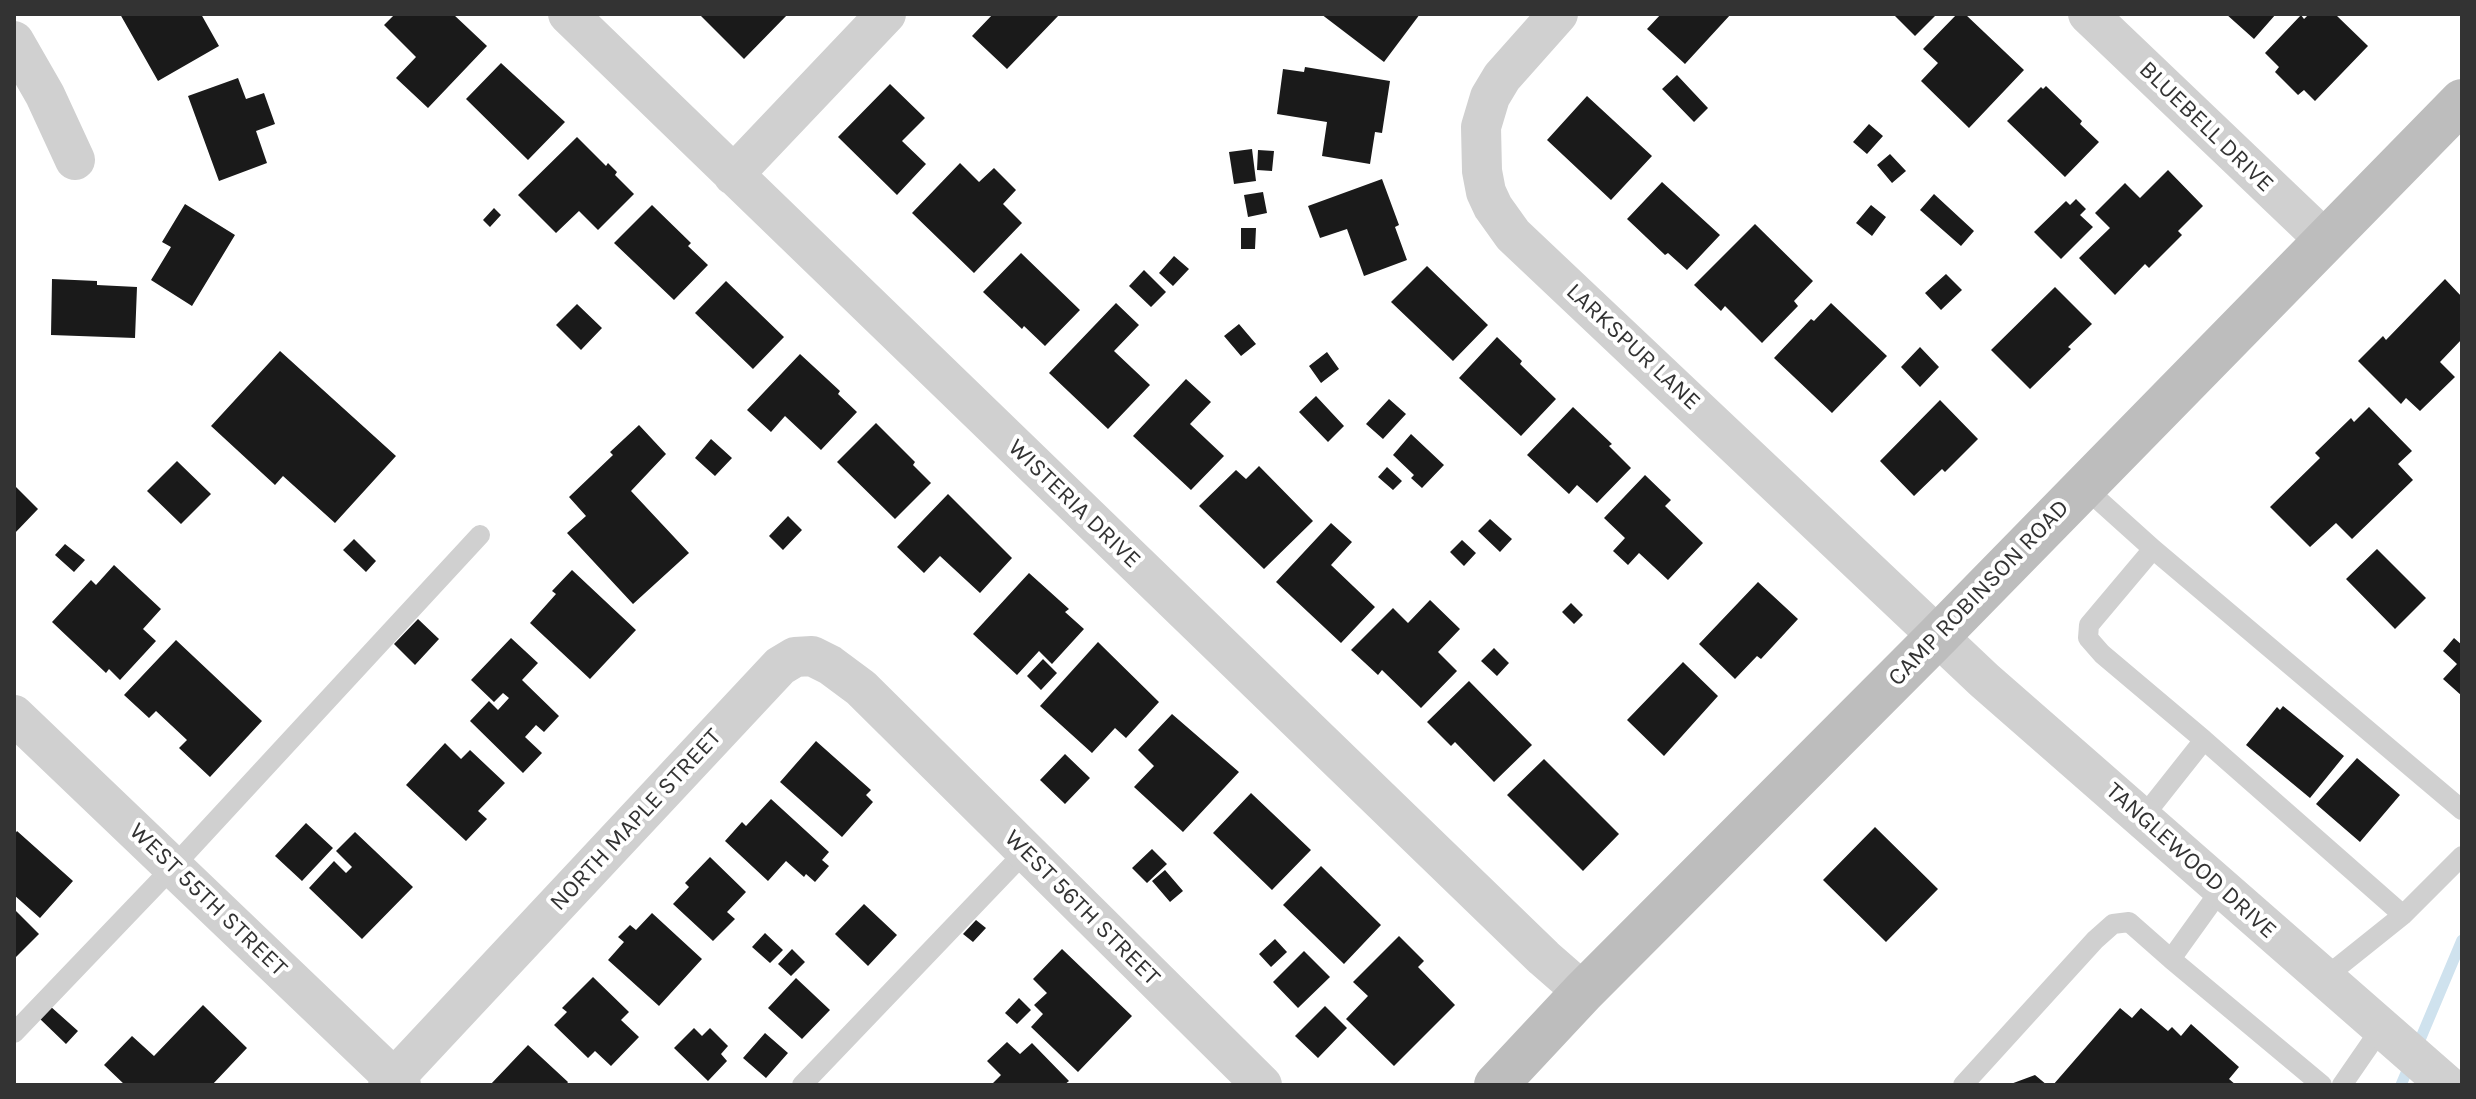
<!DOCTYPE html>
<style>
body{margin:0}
#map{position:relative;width:2476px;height:1099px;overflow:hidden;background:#fff;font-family:Karla,sans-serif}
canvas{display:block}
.frame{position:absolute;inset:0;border:16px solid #333;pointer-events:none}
</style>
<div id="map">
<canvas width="2476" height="1099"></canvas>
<div class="frame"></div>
</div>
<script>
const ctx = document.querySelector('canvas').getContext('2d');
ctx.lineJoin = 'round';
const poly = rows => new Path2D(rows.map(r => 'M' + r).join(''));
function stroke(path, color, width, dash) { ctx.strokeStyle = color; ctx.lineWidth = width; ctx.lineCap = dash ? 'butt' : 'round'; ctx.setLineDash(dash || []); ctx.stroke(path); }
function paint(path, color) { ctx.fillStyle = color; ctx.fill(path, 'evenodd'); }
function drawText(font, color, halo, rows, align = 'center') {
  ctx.font = font + ' Karla,sans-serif'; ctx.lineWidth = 8; ctx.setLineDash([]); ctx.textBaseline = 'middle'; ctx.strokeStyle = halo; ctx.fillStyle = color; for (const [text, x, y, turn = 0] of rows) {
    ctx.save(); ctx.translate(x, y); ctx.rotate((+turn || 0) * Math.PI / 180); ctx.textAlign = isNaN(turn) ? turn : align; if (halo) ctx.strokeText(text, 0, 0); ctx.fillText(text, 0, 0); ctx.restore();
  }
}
stroke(poly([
 [2401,1085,2462,940]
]), '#cfe2ee', 11);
paint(poly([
 [120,14,201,14,219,46,158,81],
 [395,14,453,14,487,46,428,108,396,78,416,57,384,25],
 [699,14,788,14,744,59],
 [993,14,1060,14,1007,69,972,36],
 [1321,14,1420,14,1384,62],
 [1661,14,1731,14,1685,64,1647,29],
 [1893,14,1937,14,1915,36],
 [1957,14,1965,14,2024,70,1969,128,1921,81,1938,63,1923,49],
 [2226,14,2276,14,2254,39],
 [2309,14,2335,14,2368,46,2315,101,2304,90,2298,95,2275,72,2279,67,2265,53,2301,15,2304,19],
 [501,63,565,122,528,160,466,99],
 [1305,67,1390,81,1382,133,1375,132,1370,164,1322,156,1327,122,1277,114,1283,69,1304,72],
 [1677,75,1708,108,1694,122,1662,89],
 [238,78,246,99,264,93,275,124,256,131,267,163,219,181,188,96],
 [890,84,925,118,902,141,926,164,897,195,838,137],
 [2046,86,2082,121,2080,124,2099,142,2065,177,2007,121,2041,87,2043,89],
 [1587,96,1652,156,1611,200,1547,140],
 [1869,124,1883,136,1867,154,1853,142],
 [577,137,606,166,608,163,617,172,615,175,634,194,598,230,579,211,556,233,518,195],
 [1252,149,1256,181,1234,184,1229,152],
 [1258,150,1274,151,1272,171,1257,170],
 [1890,154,1906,171,1892,183,1877,165],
 [960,163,979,182,994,168,1016,190,1003,204,1022,223,974,273,912,213],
 [2168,170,2203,206,2178,231,2182,235,2149,268,2145,264,2115,295,2079,258,2110,228,2095,213,2125,183,2140,198],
 [1382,179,1399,225,1395,227,1407,260,1364,276,1347,229,1320,238,1308,206],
 [1662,182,1720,235,1687,270,1668,253,1665,255,1627,219],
 [1263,192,1267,213,1248,217,1244,195],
 [1934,194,1974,231,1961,246,1920,210],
 [2076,199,2086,209,2080,215,2093,227,2061,259,2034,232,2066,201,2070,205],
 [185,204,235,235,192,306,151,280,171,247,162,242],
 [652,205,691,243,688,246,708,265,674,300,614,243],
 [1871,205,1886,217,1872,236,1856,223],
 [494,208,501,215,490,227,483,220],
 [1755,224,1813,281,1794,301,1798,306,1762,343,1725,306,1721,311,1694,285],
 [1241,228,1256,228,1255,249,1241,249],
 [1021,253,1080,310,1045,346,1024,326,1022,329,983,292],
 [1174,256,1189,269,1173,286,1159,273],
 [1427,266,1488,325,1453,361,1391,302],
 [1144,270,1166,292,1151,307,1129,286],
 [1946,274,1962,290,1941,310,1925,293],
 [52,279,97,281,97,285,137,287,135,338,51,335],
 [2445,279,2462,297,2462,339,2440,362,2455,377,2420,411,2406,398,2401,404,2358,361,2383,336,2386,340],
 [726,281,784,337,753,369,695,313],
 [2055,287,2092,324,2068,347,2071,349,2030,389,1991,350],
 [1116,303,1139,325,1114,351,1150,385,1108,429,1049,373],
 [1831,303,1887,356,1832,413,1774,358,1811,319,1814,321],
 [577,304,602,328,581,350,556,325],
 [1239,324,1256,344,1241,356,1224,336],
 [1497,337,1522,361,1520,364,1556,399,1521,436,1459,378],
 [1920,347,1939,367,1920,387,1901,367],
 [280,351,396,456,335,523,283,476,275,485,211,426],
 [1327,352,1339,369,1321,383,1309,366],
 [800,354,840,391,838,394,857,412,821,450,785,416,771,432,747,410],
 [1186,379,1211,402,1190,424,1224,456,1191,490,1133,436],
 [1316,396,1344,426,1328,442,1299,412],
 [1389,399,1406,414,1383,439,1366,424],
 [1940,400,1978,439,1945,472,1942,469,1914,496,1880,461],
 [1573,407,1612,444,1609,446,1631,468,1597,503,1577,485,1569,494,1527,455],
 [2369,407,2412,451,2398,464,2413,480,2352,539,2336,523,2310,547,2270,507,2320,458,2315,453,2351,418,2354,422],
 [876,423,915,462,913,465,931,483,895,519,837,462],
 [639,425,666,454,631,491,689,553,633,604,567,533,586,516,569,497,613,455,610,452],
 [1411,434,1444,465,1422,488,1411,478,1414,475,1393,455],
 [711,439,732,458,715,476,695,458],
 [177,461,211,494,181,524,147,491],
 [1259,466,1313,521,1264,569,1199,506,1236,470,1246,479],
 [1387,467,1402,481,1393,490,1378,477],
 [1645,475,1671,500,1665,506,1703,543,1668,580,1639,553,1628,565,1613,551,1625,538,1604,518],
 [14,485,38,509,14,534],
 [948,494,1012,558,980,593,940,556,924,573,897,547],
 [788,516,802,530,783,550,769,536],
 [1490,519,1512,539,1500,552,1478,531],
 [1331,523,1352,542,1331,565,1375,607,1341,643,1276,582],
 [354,539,376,561,366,572,343,550],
 [1462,540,1476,553,1464,566,1450,552],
 [65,544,85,560,74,572,55,555],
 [2377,549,2426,598,2395,629,2346,579],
 [114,565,161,609,143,629,156,641,120,680,109,669,106,673,52,622,91,580,96,585],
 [572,570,636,630,590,679,530,623,556,594,552,591],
 [1029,573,1069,609,1065,612,1084,629,1052,664,1039,651,1017,675,973,634],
 [1758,582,1798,619,1761,659,1757,656,1735,679,1699,644],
 [1430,600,1460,629,1438,652,1457,671,1421,708,1382,670,1378,675,1351,650,1393,608,1408,623],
 [1571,603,1583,615,1574,624,1562,612],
 [418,619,439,639,415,665,394,644],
 [511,638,538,663,522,680,559,716,544,732,536,725,525,737,542,753,523,773,470,721,489,701,498,710,509,698,503,693,494,702,471,680],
 [2454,638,2462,645,2462,696,2443,679,2457,664,2443,651],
 [176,640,262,721,210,777,179,748,187,740,156,711,149,718,124,695],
 [1098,642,1159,702,1126,738,1115,728,1092,753,1040,706],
 [1494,648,1509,663,1497,676,1481,661],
 [1043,659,1057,673,1041,690,1027,676],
 [1683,662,1718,696,1664,756,1627,720],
 [1469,681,1532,745,1494,782,1455,742,1451,746,1427,722],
 [2283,706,2344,756,2310,798,2246,745,2277,707,2280,710],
 [1172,714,1239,772,1183,832,1134,787,1154,766,1138,750],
 [816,741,871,790,866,795,873,802,842,837,780,782],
 [445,743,461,759,470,750,505,783,478,811,487,819,466,841,406,785],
 [1065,754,1090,778,1065,804,1040,780],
 [2357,758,2400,795,2360,842,2316,804],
 [1544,759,1619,834,1583,871,1507,795],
 [1251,793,1311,850,1272,890,1213,833],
 [771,799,829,852,822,860,829,866,815,882,806,874,804,877,786,861,768,881,725,841,742,822,746,826],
 [306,823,333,848,302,881,275,856],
 [1875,827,1938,889,1886,942,1823,880],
 [17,831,73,881,40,918,14,895,14,835],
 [355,832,413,887,362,939,309,888,334,861,346,873,352,867,336,851],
 [1152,849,1167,864,1147,883,1132,868],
 [710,857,746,892,727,912,735,919,713,941,673,904,689,887,685,883],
 [1321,866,1381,925,1344,964,1283,905],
 [1165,870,1183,891,1170,902,1152,881],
 [864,904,897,935,868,966,835,934],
 [14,909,39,934,14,959],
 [652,913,702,959,659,1006,608,960,624,942,618,937,630,925,636,930],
 [976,920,986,928,973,942,963,934],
 [765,933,783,950,770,963,752,947],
 [1399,936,1424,961,1418,967,1455,1005,1394,1066,1346,1019,1368,996,1353,982],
 [1275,939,1287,952,1271,967,1259,954],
 [792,949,805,962,791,976,778,964],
 [1062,949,1132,1016,1078,1072,1031,1027,1043,1014,1034,1005,1047,993,1033,979],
 [1304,951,1330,977,1298,1008,1273,982],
 [593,977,629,1012,621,1020,639,1037,611,1066,595,1051,588,1058,554,1025,567,1012,562,1008],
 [796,978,830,1010,802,1039,768,1008],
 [1019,998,1031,1010,1017,1024,1005,1013],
 [203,1005,247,1048,212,1085,125,1085,104,1065,132,1036,154,1056],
 [50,1006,78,1031,66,1044,39,1018],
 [1325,1006,1347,1028,1318,1058,1295,1036],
 [2120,1008,2132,1018,2141,1008,2168,1031,2172,1027,2181,1036,2191,1024,2239,1067,2229,1079,2236,1085,2053,1085],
 [694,1028,702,1036,710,1028,728,1046,721,1054,727,1061,708,1081,674,1048],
 [765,1033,788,1053,766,1078,743,1058],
 [1007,1042,1020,1054,1032,1043,1069,1081,1064,1085,991,1085,1001,1075,987,1061],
 [528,1045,568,1082,566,1085,490,1085],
 [2035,1075,2047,1085,2008,1085]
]), '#1a1a1a');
stroke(poly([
 [2083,486,2153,549,2462,810],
 [2153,549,2089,625,2088,638,2102,654,2204,740],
 [2143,817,2204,740,2403,915],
 [2222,888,2171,959,2322,1085],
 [2323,979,2403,915,2462,856],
 [14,1033,173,867,480,535],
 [802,1085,1025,852],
 [1963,1085,2095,940,2113,924,2129,922,2171,959],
 [2342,1085,2382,1027]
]), '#d0d0d0', 20);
stroke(poly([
 [568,14,1544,958,1583,992],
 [1558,14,1502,77,1490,97,1481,127,1482,171,1486,192,1493,207,1513,235,1984,680,2447,1085],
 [2088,14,2325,240],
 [14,41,45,95,75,160],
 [733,175,886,14],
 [14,715,401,1085],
 [388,1085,780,666,795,657,812,656,830,665,861,688,1262,1085]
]), '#d0d0d0', 40);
stroke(poly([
 [1496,1085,1583,992,1938,636,2462,101]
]), '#bdbdbd', 44);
drawText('24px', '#333', '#fff', [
 ["BLUEBELL DRIVE",2206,127,44],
 ["LARKSPUR LANE",1633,347,43],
 ["WISTERIA DRIVE",1074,504,44],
 ["CAMP ROBINSON ROAD",1979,593,-46],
 ["NORTH MAPLE STREET",636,820,-47],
 ["TANGLEWOOD DRIVE",2191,861,42],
 ["WEST 55TH STREET",208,900,44],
 ["WEST 56TH STREET",1082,908,45]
]);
</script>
